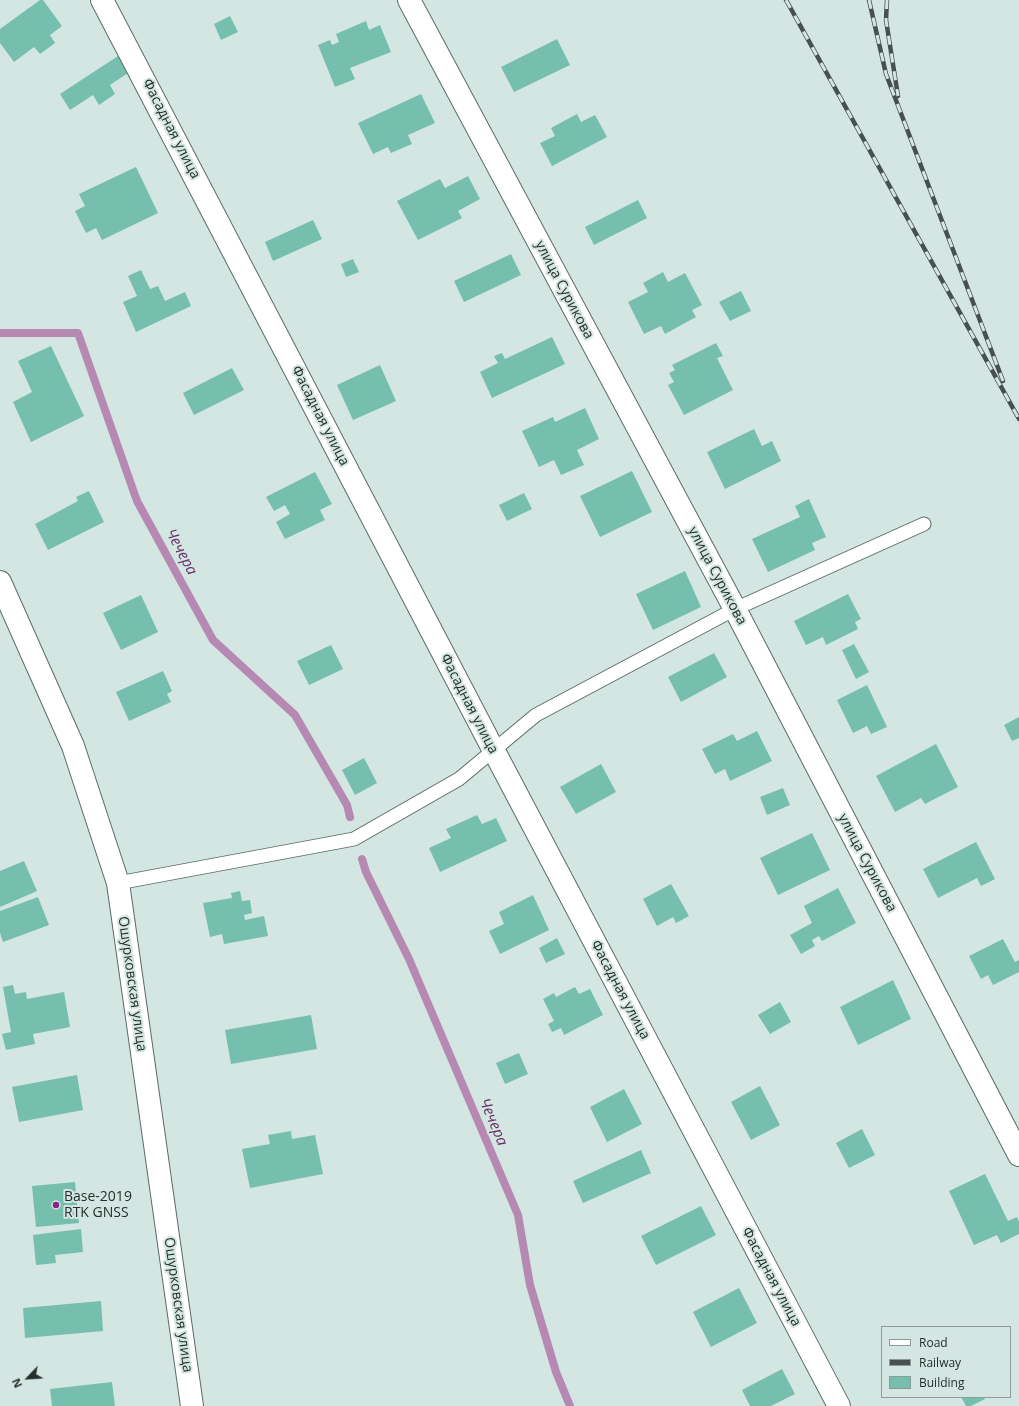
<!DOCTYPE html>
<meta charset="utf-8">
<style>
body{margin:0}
#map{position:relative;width:1019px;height:1406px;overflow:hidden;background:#d3e6e1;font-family:"Open Sans",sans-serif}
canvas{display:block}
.legend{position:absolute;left:881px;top:1326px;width:130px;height:72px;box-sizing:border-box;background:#d3e6e1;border:1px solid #8e9c99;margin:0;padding:5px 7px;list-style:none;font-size:12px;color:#262e2c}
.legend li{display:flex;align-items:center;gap:8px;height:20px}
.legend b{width:20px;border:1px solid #8e9c99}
.north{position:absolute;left:8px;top:1358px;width:40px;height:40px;-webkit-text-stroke:3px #d3e6e1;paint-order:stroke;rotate:245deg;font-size:11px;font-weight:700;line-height:16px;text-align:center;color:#262e2c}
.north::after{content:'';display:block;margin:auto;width:14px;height:18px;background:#262e2c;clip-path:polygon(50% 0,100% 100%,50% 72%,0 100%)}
</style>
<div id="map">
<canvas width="1019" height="1406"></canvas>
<ul class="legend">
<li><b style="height:5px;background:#fff"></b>Road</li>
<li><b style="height:5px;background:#46504e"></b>Railway</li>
<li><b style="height:11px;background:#76bfaf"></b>Building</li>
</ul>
<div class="north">N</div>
</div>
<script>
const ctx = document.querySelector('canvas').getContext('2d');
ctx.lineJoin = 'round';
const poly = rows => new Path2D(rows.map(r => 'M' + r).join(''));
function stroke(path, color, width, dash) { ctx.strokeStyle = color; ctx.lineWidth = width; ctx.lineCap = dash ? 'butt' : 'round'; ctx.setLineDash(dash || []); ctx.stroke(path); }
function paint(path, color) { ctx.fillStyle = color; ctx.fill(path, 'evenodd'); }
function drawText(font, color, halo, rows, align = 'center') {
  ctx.font = font + ' "Open Sans",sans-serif'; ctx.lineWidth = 4; ctx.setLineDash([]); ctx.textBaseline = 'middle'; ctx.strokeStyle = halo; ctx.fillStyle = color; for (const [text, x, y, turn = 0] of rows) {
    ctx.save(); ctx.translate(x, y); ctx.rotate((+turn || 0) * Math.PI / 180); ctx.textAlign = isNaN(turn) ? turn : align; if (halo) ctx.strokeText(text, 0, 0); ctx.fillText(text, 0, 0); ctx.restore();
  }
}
stroke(poly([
 [0,333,78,333,137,501,213,640,295,715,347,805,350,817],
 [362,859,366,872,409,959,518,1215,530,1285,556,1372,570,1406]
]), '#b589b2', 8);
paint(poly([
 [40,0,43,0,62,26,50,35,55,43,40,54,34,47,14,62,0,43,0,29],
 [230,16,238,32,221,40,214,24],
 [366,21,369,30,380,25,391,52,350,68,355,79,335,87,318,45,330,40,332,45,339,42,336,34],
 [557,39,570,65,514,92,501,67],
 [118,56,128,73,110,85,115,94,99,105,93,95,70,110,60,94],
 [421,94,435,123,408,135,412,144,391,153,388,147,373,154,358,123],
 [577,114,581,122,595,115,607,137,552,166,540,143,555,136,551,128],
 [136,167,158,213,102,240,96,228,86,233,75,211,85,206,79,194],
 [468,176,480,199,458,211,462,218,418,240,397,201,440,179,445,188],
 [638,200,647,218,594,245,585,227],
 [313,220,322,239,273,261,265,242],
 [511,254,521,275,464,302,454,281],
 [353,259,359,272,346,277,341,264],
 [141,270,150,289,158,286,165,301,185,292,191,306,136,332,123,302,137,296,128,276],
 [663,272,668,282,685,273,702,305,692,310,696,317,665,334,661,326,644,334,628,302,648,292,643,283],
 [741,291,751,311,730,321,719,302],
 [552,337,565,364,492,398,480,372,498,363,494,356,502,353,505,359],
 [716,343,723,356,717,358,733,390,684,415,668,385,674,382,669,373,675,370,672,365],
 [51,346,84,416,31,442,13,402,32,392,18,361],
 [380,365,396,401,353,420,337,385],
 [232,368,244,390,194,415,183,393],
 [585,408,599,439,577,450,584,465,561,475,554,460,539,467,522,431,553,417,555,422],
 [754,429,762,446,772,441,781,461,725,489,707,452],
 [632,471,652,512,600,537,580,496],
 [315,472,332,504,320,510,325,520,285,539,276,522,290,514,285,505,274,511,266,497],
 [89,491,104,522,48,550,35,524,78,501,76,497],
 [524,493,532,509,507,521,499,505],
 [809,499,826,537,812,543,815,550,768,572,752,539,800,517,795,506],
 [685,571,701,607,653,630,636,594],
 [848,594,861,619,855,622,858,629,826,645,823,637,806,645,794,621],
 [141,595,158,632,121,650,103,613],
 [854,644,869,672,856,679,842,650],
 [331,645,343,669,309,685,297,661],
 [714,653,727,677,681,702,668,677],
 [163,671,172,691,167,694,171,702,129,721,116,692],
 [867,685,887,727,871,734,867,726,853,733,837,700],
 [1019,717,1019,738,1012,741,1004,725],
 [757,731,772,761,730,781,725,769,715,774,702,749,733,734,737,741],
 [936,744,958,787,925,804,921,798,895,812,876,776],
 [364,758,377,783,355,795,342,770],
 [601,764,616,792,576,814,560,787],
 [783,788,790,805,767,815,760,797],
 [477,815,482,824,496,818,507,841,440,872,429,848,451,838,446,829],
 [812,833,830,870,778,895,760,858],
 [976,842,995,879,981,886,977,878,938,898,923,869],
 [24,861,37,891,0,907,0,871],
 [671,884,689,916,676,923,673,917,657,926,643,899],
 [838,888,856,923,822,941,819,936,812,940,815,946,801,954,790,935,812,923,804,906],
 [240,891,242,901,250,900,252,913,244,915,245,920,264,916,268,936,224,944,222,934,210,937,203,903,232,898,231,893],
 [533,895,549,930,500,954,489,931,504,924,499,912],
 [38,897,49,925,3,942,0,933,0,911],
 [557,938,565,954,546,963,539,948],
 [1003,939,1015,962,1019,960,1019,972,993,985,988,975,981,979,969,956],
 [893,980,911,1019,858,1045,840,1007],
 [13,985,15,994,26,992,27,999,64,992,70,1027,33,1034,35,1044,6,1050,2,1034,11,1032,3,987],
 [575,987,579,994,590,989,603,1015,564,1035,561,1028,552,1032,548,1024,554,1021,543,999,554,993,556,997],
 [780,1002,791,1022,770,1034,758,1015],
 [311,1015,317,1049,231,1064,225,1030],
 [519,1053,528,1074,505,1084,496,1063],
 [77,1075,83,1110,19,1122,12,1087],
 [760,1086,780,1125,751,1140,731,1102],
 [624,1089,642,1124,607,1142,590,1107],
 [862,1129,875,1155,849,1168,836,1143],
 [291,1131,292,1139,315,1135,323,1174,250,1188,242,1149,270,1144,268,1135],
 [641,1150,651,1173,583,1203,573,1181],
 [985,1174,1008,1221,1017,1217,1019,1222,1019,1234,1001,1243,997,1235,974,1245,949,1191],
 [75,1182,79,1223,36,1227,32,1186],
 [701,1206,716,1235,656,1265,641,1236],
 [81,1229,83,1252,55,1255,56,1263,36,1265,33,1235],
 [739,1288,757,1323,711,1347,693,1312],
 [101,1301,103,1331,25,1338,23,1308],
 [782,1369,795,1394,771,1406,750,1406,742,1390],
 [112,1382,115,1406,52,1406,50,1389],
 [961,1397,984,1397,985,1399,971,1406,966,1406]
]), '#76bfaf');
const lane = poly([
 [118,883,354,839,459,779,536,715,735,609,924,524]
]);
const street = poly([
 [102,0,493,749,839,1406],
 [409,0,735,609,1019,1155]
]);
const secondary = poly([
 [0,582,73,746,118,883,192,1406]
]);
stroke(lane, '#5a6c67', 15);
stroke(street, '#5a6c67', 24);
stroke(secondary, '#5a6c67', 24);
stroke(lane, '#fff', 13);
stroke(street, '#fff', 22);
stroke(secondary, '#fff', 22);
const rail = poly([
 [786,0,1019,419],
 [869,0,886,74,1003,381],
 [887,0,886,20,898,96]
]);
stroke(rail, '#46504e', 4.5);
stroke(rail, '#d3e6e1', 3, [9]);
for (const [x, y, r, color] of [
 [56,1205,4,"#892289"]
]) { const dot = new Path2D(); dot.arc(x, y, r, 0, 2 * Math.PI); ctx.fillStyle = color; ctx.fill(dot); stroke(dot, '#d3e6e1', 1.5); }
drawText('14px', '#262e2c', '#d3e6e1', [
 ["Фасадная улица",171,129,63],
 ["улица Сурикова",564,290,62],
 ["Фасадная улица",320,416,63],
 ["улица Сурикова",717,576,62],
 ["Фасадная улица",469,704,63],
 ["улица Сурикова",867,863,62],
 ["Ошурковская улица",132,984,82],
 ["Фасадная улица",620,990,62],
 ["Фасадная улица",771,1277,62],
 ["Ошурковская улица",178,1305,82]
]);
drawText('14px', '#262e2c', '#d3e6e1', [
 ["Base-2019",64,1197],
 ["RTK GNSS",64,1213]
], 'left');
drawText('italic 15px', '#663065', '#d3e6e1', [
 ["Чечера",181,552,62],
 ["Чечера",493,1122,67]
]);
</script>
